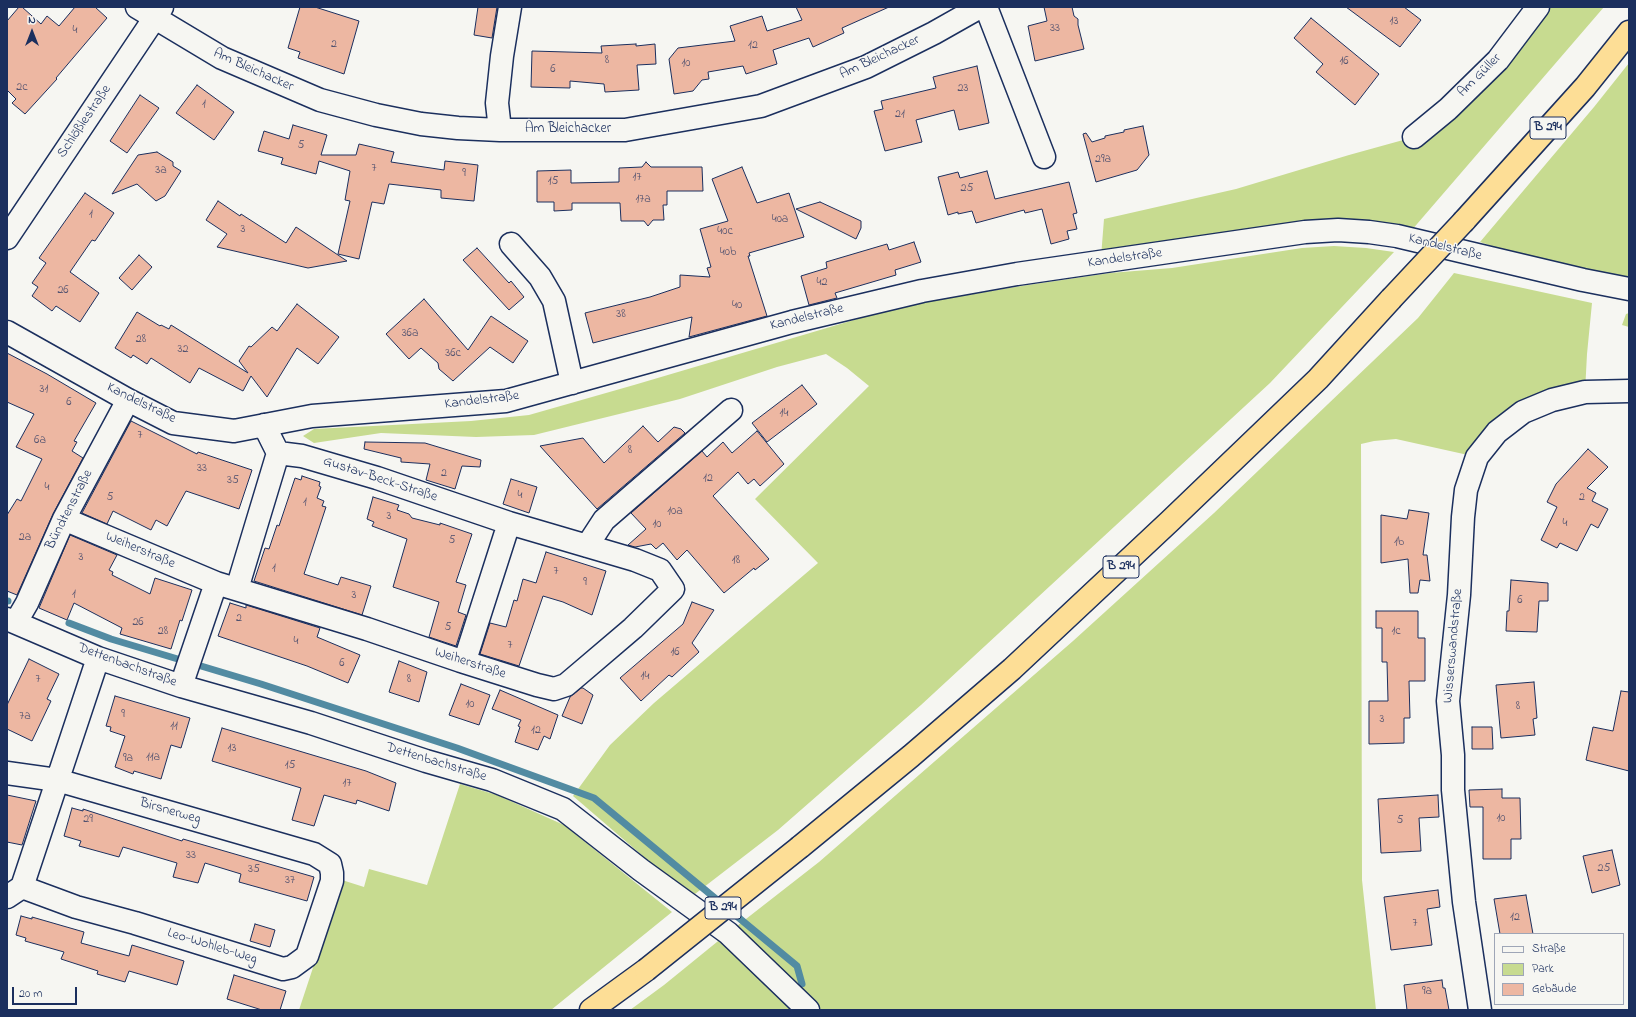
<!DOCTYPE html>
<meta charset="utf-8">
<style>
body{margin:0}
#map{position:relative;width:1636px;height:1017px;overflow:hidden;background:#f6f6f2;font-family:"Indie Flower",sans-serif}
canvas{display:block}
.frame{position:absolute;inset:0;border:8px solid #1b2f5e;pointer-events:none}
.legend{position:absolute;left:1494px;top:933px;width:130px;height:72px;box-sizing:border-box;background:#f6f6f2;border:1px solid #9ea6b7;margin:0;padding:5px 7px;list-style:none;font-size:12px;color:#1b2f5e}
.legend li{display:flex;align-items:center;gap:8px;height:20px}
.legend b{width:20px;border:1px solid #9ea6b7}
.north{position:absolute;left:12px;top:12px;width:40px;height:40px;-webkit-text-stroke:3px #f6f6f2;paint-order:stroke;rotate:0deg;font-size:11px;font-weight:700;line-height:16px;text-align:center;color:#1b2f5e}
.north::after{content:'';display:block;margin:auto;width:14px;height:18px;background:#1b2f5e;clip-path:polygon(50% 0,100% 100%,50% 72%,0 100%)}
.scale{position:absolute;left:12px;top:987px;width:65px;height:18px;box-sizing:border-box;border:2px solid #1b2f5e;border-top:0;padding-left:5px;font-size:12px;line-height:14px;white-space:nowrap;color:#1b2f5e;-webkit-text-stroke:3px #f6f6f2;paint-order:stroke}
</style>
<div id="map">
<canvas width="1636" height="1017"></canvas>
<div class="frame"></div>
<ul class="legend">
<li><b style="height:5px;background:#f6f6f2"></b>Straße</li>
<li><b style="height:11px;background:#c7db90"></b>Park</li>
<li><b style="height:11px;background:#edb7a2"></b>Gebäude</li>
</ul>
<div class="north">N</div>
<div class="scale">20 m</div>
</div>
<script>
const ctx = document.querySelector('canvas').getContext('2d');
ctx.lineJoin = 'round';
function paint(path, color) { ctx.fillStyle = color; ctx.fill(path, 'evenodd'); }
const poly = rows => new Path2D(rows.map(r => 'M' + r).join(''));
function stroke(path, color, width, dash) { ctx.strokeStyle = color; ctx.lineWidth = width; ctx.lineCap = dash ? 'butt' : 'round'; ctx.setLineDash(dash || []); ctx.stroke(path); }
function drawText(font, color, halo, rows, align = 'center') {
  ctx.font = font + ' "Indie Flower",sans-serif'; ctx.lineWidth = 3; ctx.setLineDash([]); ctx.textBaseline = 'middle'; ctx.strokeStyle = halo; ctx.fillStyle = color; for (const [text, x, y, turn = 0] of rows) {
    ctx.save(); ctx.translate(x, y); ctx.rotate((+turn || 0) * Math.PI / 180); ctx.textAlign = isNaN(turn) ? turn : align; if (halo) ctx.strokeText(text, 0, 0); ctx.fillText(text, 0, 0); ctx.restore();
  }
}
paint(poly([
 [1538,7,1604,7,1411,231,1101,257,1104,219,1236,189,1349,155,1414,137],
 [1629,63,1629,278,1546,264,1480,242,1594,107],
 [1334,246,1366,248,1394,252,1270,383,921,705,778,830,695,894,658,869,573,796,610,745,654,703,818,563,755,499,869,386,847,368,826,354,777,367,680,399,534,435,476,437,381,433,314,443,303,436,314,429,471,421,529,415,634,385,864,317,926,302,1021,286,1110,273,1172,268,1302,248],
 [1454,273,1592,303,1587,354,1585,392,1552,400,1477,457,1396,439,1374,441,1361,444,1362,880,1376,1010,630,1010,664,985,728,933,819,862,1073,641,1214,513,1418,318],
 [1629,313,1629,327,1622,325,1626,314],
 [460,784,497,795,564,825,672,912,551,1010,299,1010,342,880,364,887,369,869,427,885]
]), '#c7db90');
stroke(poly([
 [7,601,8,601],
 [69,623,111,639,261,684,457,748,594,798,797,966,802,984]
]), '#528ba2', 7);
const building = poly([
 [19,7,22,7,41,24,47,16,59,26,75,7,95,7,107,18,56,78,57,79,25,114,12,103,16,99,7,90,7,21,19,7],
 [300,7,315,7,359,21,344,74,298,58,300,52,288,48,300,7],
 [478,7,497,7,492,38,474,35,478,7],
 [796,7,889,7,842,28,844,33,813,47,809,38,773,50,777,64,746,74,743,66,708,72,709,79,702,80,693,91,674,94,669,59,678,48,735,41,730,26,762,16,767,31,802,20,796,7],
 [1044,7,1072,7,1074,16,1078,19,1078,25,1084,49,1035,61,1028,26,1047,21,1044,7],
 [1346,7,1404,7,1421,20,1400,47,1346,7],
 [1311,18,1379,74,1355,105,1316,72,1323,64,1294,38,1311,18],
 [636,44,636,46,655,44,656,64,637,65,639,90,605,92,604,84,570,81,570,88,531,87,532,51,602,53,601,46,636,44],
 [977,66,989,123,959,130,954,110,916,120,922,142,885,151,874,111,883,109,881,101,936,88,933,77,977,66],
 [197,85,234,112,214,140,176,113,197,85],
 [140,95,159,108,127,153,110,141,140,95],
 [293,125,327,135,321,155,356,155,359,144,394,152,391,162,444,170,445,161,478,165,474,201,441,198,441,190,389,184,384,204,372,202,359,259,338,254,350,201,345,200,350,171,319,161,316,174,281,164,283,158,258,151,264,131,289,139,293,125],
 [1143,126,1149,155,1137,170,1096,182,1083,134,1086,133,1092,142,1105,138,1105,136,1124,132,1124,130,1143,126],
 [157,152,173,162,173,166,181,171,165,196,156,201,137,184,112,194,138,155,157,152],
 [646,162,651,167,702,167,703,191,667,191,667,205,663,205,664,220,653,220,648,226,644,221,621,221,620,203,572,203,572,210,554,211,554,202,537,202,537,171,571,170,571,183,619,182,619,168,642,167,646,162],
 [742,167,757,203,789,193,804,237,749,253,750,256,748,256,767,316,689,337,692,317,593,343,585,313,650,297,680,287,680,275,710,277,707,268,711,267,700,229,728,221,712,179,742,167],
 [987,171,995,199,1069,182,1077,213,1073,214,1077,229,1067,231,1069,239,1051,244,1042,209,1025,213,1024,210,976,223,972,211,958,214,958,212,948,215,938,177,958,172,960,178,987,171],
 [85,193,114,213,95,241,92,240,70,272,99,293,80,322,56,306,52,311,32,296,38,287,32,283,46,263,39,258,85,193],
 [218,201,240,216,241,214,286,243,296,227,347,261,308,268,217,247,227,234,206,220,218,201],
 [820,202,861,221,861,228,856,239,796,209,820,202],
 [914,242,921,262,895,270,896,275,835,293,837,298,809,305,801,276,827,268,826,262,887,244,889,250,914,242],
 [477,248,509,283,511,281,524,297,509,310,463,260,477,248],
 [139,255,152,267,132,290,119,278,139,255],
 [424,299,468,350,491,316,528,341,513,363,490,347,453,381,439,369,438,363,421,348,409,359,386,334,424,299],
 [297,304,339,337,318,364,297,348,267,397,251,376,243,391,199,368,190,383,151,358,147,364,133,355,131,358,115,348,137,312,160,326,161,325,169,329,171,325,248,373,239,361,249,346,251,347,272,327,277,331,297,304],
 [7,353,47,374,96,403,74,441,77,442,72,451,83,458,53,514,17,595,7,591,7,515,17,499,21,501,42,459,16,447,34,414,7,402,7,353],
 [802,385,817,404,767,442,752,423,802,385],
 [131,421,197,454,198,452,252,470,239,509,186,491,167,526,156,520,151,530,113,511,107,524,82,513,131,421],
 [643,426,658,442,674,427,681,429,685,433,597,509,540,446,583,438,604,463,643,426],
 [757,431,784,464,760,486,754,479,748,484,738,472,713,496,769,559,755,570,754,568,724,593,687,550,677,560,663,543,656,549,651,544,635,547,628,545,646,529,631,513,702,451,707,457,723,442,732,453,757,431],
 [365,442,425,443,481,460,480,467,462,466,455,489,426,480,430,464,401,462,401,458,364,449,365,442],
 [1588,449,1608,467,1587,488,1596,493,1592,501,1608,509,1598,528,1591,524,1577,551,1560,543,1557,548,1541,540,1557,507,1547,502,1556,484,1588,449],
 [302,476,320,482,319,486,321,487,317,498,324,501,322,506,326,507,304,574,338,585,341,577,371,586,362,615,254,581,265,548,269,549,277,525,279,526,295,478,301,480,302,476],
 [511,479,537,487,529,513,503,504,511,479],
 [373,497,399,505,397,510,409,514,412,518,440,525,440,523,472,534,456,582,466,585,458,612,466,615,456,646,429,637,439,602,393,587,407,539,372,526,374,522,367,519,373,497],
 [1409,510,1429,513,1423,555,1427,555,1430,581,1420,580,1418,593,1410,593,1408,559,1381,563,1381,515,1407,519,1409,510],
 [70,535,117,555,109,570,113,572,112,575,150,594,155,578,192,590,182,621,180,620,171,649,120,634,122,628,74,603,67,620,39,608,70,535],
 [546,552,606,571,592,615,563,602,543,596,519,666,480,654,490,623,506,627,514,600,517,601,523,579,536,583,546,552],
 [1511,580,1548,583,1548,601,1539,601,1537,632,1506,631,1507,611,1509,611,1511,580],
 [692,602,714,610,692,643,699,652,672,677,669,675,641,701,620,678,683,624,692,602],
 [230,603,246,608,246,605,320,628,317,637,360,655,348,683,307,666,218,636,230,603],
 [1376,611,1418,611,1418,638,1425,638,1425,681,1409,681,1410,718,1404,718,1404,743,1369,744,1369,701,1388,701,1387,662,1382,662,1382,628,1376,628,1376,611],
 [29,659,59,674,47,699,51,701,32,741,7,729,7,705,29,659],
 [399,661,427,672,419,702,389,692,399,661],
 [1534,682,1537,718,1533,719,1535,735,1501,738,1496,685,1534,682],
 [461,684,490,695,479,725,449,715,461,684],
 [581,688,583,688,593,695,582,724,562,716,570,697,581,688],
 [500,690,558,715,550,739,544,736,538,750,515,742,520,727,518,726,521,720,492,709,500,690],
 [1621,691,1629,692,1629,771,1586,760,1593,727,1613,731,1621,691],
 [115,696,190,718,181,748,171,745,161,779,134,771,133,774,115,767,125,736,110,731,111,727,106,726,115,696],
 [1472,727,1492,727,1493,749,1472,749,1472,727],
 [222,728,366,771,396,783,389,811,357,800,356,804,324,795,314,826,292,820,301,788,212,761,222,728],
 [1502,789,1502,798,1520,798,1521,839,1511,839,1511,859,1483,859,1483,807,1470,807,1469,790,1502,789],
 [7,795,36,801,22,845,7,842,7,795],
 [1438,795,1439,817,1419,818,1421,851,1381,853,1378,799,1438,795],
 [72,808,83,811,83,809,182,841,183,839,314,877,307,901,239,882,241,874,205,863,198,883,173,877,177,863,123,847,119,857,79,846,81,841,64,836,72,808],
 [1612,850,1620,885,1592,893,1583,856,1612,850],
 [1438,890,1440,907,1427,909,1432,945,1391,950,1384,897,1438,890],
 [1526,895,1533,934,1500,934,1494,899,1526,895],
 [21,916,32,919,32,917,84,932,81,943,129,956,132,945,184,961,177,985,129,971,125,982,97,974,98,971,61,959,64,952,25,941,26,938,16,935,21,916],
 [255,924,275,930,270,947,250,941,255,924],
 [234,975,286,991,280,1010,262,1010,227,999,234,975],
 [1442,980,1443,988,1445,988,1449,1010,1407,1010,1404,985,1442,980]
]);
paint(building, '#edb7a2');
stroke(building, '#1b2f5e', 1);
const minor = poly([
 [137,7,222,58,320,100,376,115,421,124,458,128,500,130,625,130,761,106,866,67,934,33,980,7],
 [986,7,1044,157],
 [500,130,497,103,502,56,510,7],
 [1414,137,1448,109,1498,60,1538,7],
 [7,238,162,7],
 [511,244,540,277,554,301,572,383],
 [7,332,128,400,173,423,234,431,312,416,506,401,792,322,922,291,1017,274,1305,232,1338,230,1369,232,1397,236,1583,280,1629,289],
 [64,519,216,583,181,686],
 [587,546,604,520,731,410],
 [216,583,367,629,461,661,537,685,554,689,566,685,579,674,633,628,673,589,660,570,635,560,509,523,377,478,302,456,278,453,264,425],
 [237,589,278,453],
 [7,619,98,658,181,686,311,723,426,761,492,780,563,809,641,870,728,933,808,1010],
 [16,622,27,603,64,519,128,400],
 [461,661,467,654,509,523],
 [7,773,57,780,314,854,330,864,332,873,332,881,307,956,292,967,283,969,135,923,76,907,22,887],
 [7,897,22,887,98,658],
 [1480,1010,1464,902,1453,790,1453,755,1448,701,1459,595,1463,517,1466,490,1477,457,1497,432,1523,412,1552,400,1585,392,1629,391]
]);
const highway = poly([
 [1464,221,1585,87,1629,32],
 [800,847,911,756,1012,669,1170,521,1318,379,1391,299],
 [591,1010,646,970]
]);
stroke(minor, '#1b2f5e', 25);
stroke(highway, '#1b2f5e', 25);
stroke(minor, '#f6f6f2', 22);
stroke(highway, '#fdde96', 22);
const highwayBridge = poly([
 [1391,299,1464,221],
 [646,970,800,847]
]);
stroke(highwayBridge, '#1b2f5e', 25, []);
stroke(highwayBridge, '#fdde96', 22);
drawText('12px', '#50516f', null, [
 ["13",1394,22],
 ["33",1055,29],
 ["4",75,31],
 ["2",334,45],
 ["12",753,46],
 ["8",607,61],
 ["16",1344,62],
 ["10",686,64],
 ["6",553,70],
 ["2c",22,88],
 ["23",963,89],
 ["1",204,105],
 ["21",900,115],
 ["5",301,146],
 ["29a",1103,160],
 ["7",374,169],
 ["3a",161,171],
 ["9",464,174],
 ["17",637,178],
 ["15",553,182],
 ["25",967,189],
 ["17a",643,200],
 ["1",91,215],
 ["40a",780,220],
 ["3",243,230],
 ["40c",725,232],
 ["40b",728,253],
 ["42",822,283],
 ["26",63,291],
 ["40",737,306],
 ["38",621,315],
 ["36a",410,334],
 ["28",141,340],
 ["32",183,350],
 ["36c",453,354],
 ["31",44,390],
 ["6",69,403],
 ["14",784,414],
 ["7",140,436],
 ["6a",40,441],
 ["8",630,451],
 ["33",202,469],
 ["2",444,474],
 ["12",708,479],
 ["35",233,481],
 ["4",47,488],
 ["4",520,496],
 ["5",110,498],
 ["2",1582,498],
 ["1",305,503],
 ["10a",675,512],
 ["3",389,517],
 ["4",1565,524],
 ["10",657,525],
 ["2a",25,538],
 ["5",452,541],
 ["1b",1399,543],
 ["3",81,558],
 ["18",736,561],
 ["1",274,569],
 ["7",556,572],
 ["9",585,583],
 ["1",74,595],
 ["3",354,596],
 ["6",1520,601],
 ["2",239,619],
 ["26",138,623],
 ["5",448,628],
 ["28",163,632],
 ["1c",1396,632],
 ["4",296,642],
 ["7",510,646],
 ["16",675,653],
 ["6",342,664],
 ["14",645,677],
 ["7",38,680],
 ["8",409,680],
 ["10",470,705],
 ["8",1518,707],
 ["9",123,715],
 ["7a",25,717],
 ["3",1382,720],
 ["11",174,727],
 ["12",536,731],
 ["13",232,749],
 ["11a",153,758],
 ["9a",128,759],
 ["15",290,766],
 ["17",347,784],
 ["10",1501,819],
 ["29",88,820],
 ["5",1400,821],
 ["33",191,856],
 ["25",1604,869],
 ["35",254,870],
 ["37",290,881],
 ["12",1515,918],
 ["7",1415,924],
 ["9a",1427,992]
]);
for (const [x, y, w] of [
 [1548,128,36],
 [1121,567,36],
 [723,908,36]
]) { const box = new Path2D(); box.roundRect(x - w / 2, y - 11, w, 22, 3); ctx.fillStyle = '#f6f6f2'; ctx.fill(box); stroke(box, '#1b2f5e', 1); }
drawText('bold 13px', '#1b2f5e', null, [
 ["B 294",1548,128],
 ["B 294",1121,567],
 ["B 294",723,908]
]);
drawText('14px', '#1b2f5e', '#f6f6f2', [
 ["Am Bleichacker",880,58,-25],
 ["Am Bleichacker",253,71,24],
 ["Am Güller",1480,76,-45],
 ["Schlößlestraße",85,122,-56],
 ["Am Bleichacker",568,130],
 ["Kandelstraße",1445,248,14],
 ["Kandelstraße",1125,259,-8],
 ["Kandelstraße",807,318,-14],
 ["Kandelstraße",482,401,-7],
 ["Kandelstraße",141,404,26],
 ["Gustav-Beck-Straße",380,480,18],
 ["Bündtenstraße",70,510,-63],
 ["Weiherstraße",140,551,23],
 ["Wisserswandstraße",1454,646,-85],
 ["Weiherstraße",470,664,18],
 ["Dettenbachstraße",127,666,20],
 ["Dettenbachstraße",436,763,17],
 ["Birsnerweg",170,812,16],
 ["Leo-Wohleb-Weg",212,947,17]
]);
</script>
